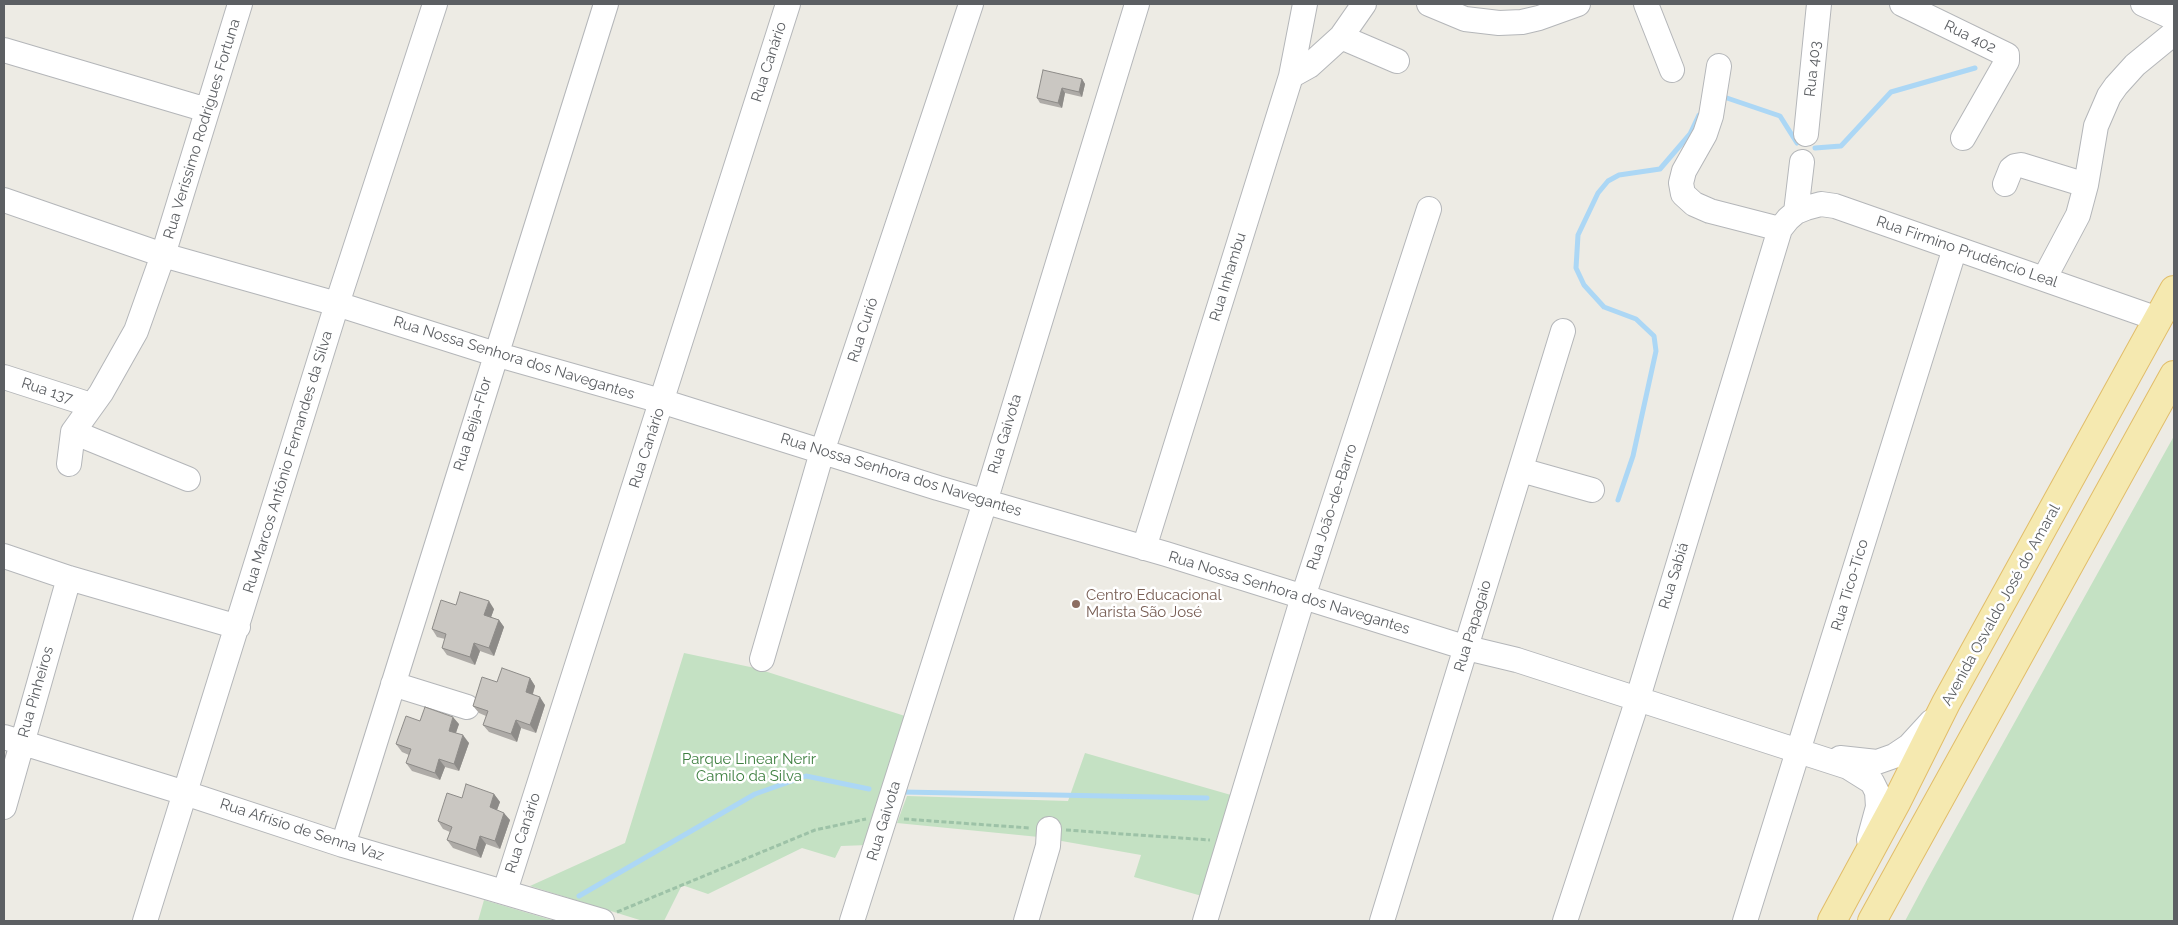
<!DOCTYPE html>
<meta charset="utf-8">
<style>
body{margin:0}
#map{position:relative;width:2178px;height:925px;overflow:hidden;background:#edebe4;font-family:Raleway,sans-serif}
canvas{display:block}
.frame{position:absolute;inset:0;border:5px solid #5c5f63;pointer-events:none}
</style>
<div id="map">
<canvas width="2178" height="925"></canvas>
<div class="frame"></div>
</div>
<script>
const ctx = document.querySelector('canvas').getContext('2d');
ctx.lineJoin = 'round';
function paint(path, color) { ctx.fillStyle = color; ctx.fill(path, 'evenodd'); }
const poly = rows => new Path2D(rows.map(r => 'M' + r).join(''));
function stroke(path, color, width, dash) { ctx.strokeStyle = color; ctx.lineWidth = width; ctx.lineCap = dash ? 'butt' : 'round'; ctx.setLineDash(dash || []); ctx.stroke(path); }
function drawText(font, color, halo, rows, align = 'center') {
  ctx.font = font + ' Raleway,sans-serif'; ctx.lineWidth = 5; ctx.setLineDash([]); ctx.textBaseline = 'middle'; ctx.strokeStyle = halo; ctx.fillStyle = color; for (const [text, x, y, turn = 0] of rows) {
    ctx.save(); ctx.translate(x, y); ctx.rotate((+turn || 0) * Math.PI / 180); ctx.textAlign = isNaN(turn) ? turn : align; if (halo) ctx.strokeText(text, 0, 0); ctx.fillText(text, 0, 0); ctx.restore();
  }
}
paint(poly([
 [2174,436,2174,921,1905,921,1928,878],
 [684,653,755,668,905,716,868,845,841,846,835,858,802,848,708,894,682,885,664,921,643,921,530,886,625,843],
 [1085,753,1231,795,1202,896,1134,877,1141,855,1039,837,897,823,907,796,1068,801],
 [484,900,555,921,478,921]
]), '#c4e1c3');
stroke(poly([
 [1724,97,1780,116,1797,143],
 [1815,148,1841,146,1891,92,1975,68],
 [1618,500,1633,456,1656,351,1654,336,1636,319,1604,307,1584,285,1576,268,1578,235,1598,193,1608,181,1619,175,1660,169,1690,134,1699,115],
 [903,792,1207,798],
 [579,896,755,794,806,776,869,789]
]), '#acd7f5', 5);
const minor = poly([
 [1429,4,1465,19,1499,23,1522,22,1539,18,1578,4],
 [1646,4,1672,70],
 [1902,4,2007,55,2007,61,1963,138],
 [2143,4,2174,18],
 [1341,37,1397,61],
 [4,50,207,110],
 [1719,66,1711,116,1705,134,1684,171,1681,183,1683,194,1694,204,1710,211,1780,229],
 [1291,76,1309,66,1341,37,1364,4],
 [1806,134,1819,4],
 [2005,184,2011,169,2015,166,2021,165,2086,185],
 [4,200,163,255,337,304,495,354,661,401,938,488,1166,554,1467,648,1517,660,1848,767,1872,782,1877,792,1878,807,1869,840],
 [1796,212,1802,162],
 [2044,279,2078,215,2086,185,2096,126,2109,96,2116,86,2135,65,2174,33],
 [4,377,91,405],
 [73,432,188,479],
 [69,464,73,432,101,393,136,331,163,255,240,4],
 [1521,470,1592,490],
 [1144,548,1291,76,1305,4],
 [4,556,69,578,238,627],
 [762,659,822,452,971,4],
 [393,684,467,707],
 [4,737,185,793,343,845,602,921],
 [1840,758,1877,762,1894,756,1909,746,1931,722],
 [4,807,69,578],
 [343,845,606,4],
 [505,891,788,4],
 [145,921,337,304,435,4],
 [852,921,985,502,1137,4],
 [1026,921,1048,846,1049,829],
 [1205,921,1303,597,1429,209],
 [1382,921,1563,331],
 [1565,921,1633,714,1780,229,1788,219,1796,212,1806,208,1821,204,1835,206,2158,319],
 [1745,921,1955,248]
]);
const major = poly([
 [1832,921,1897,801,1946,703,2174,290],
 [1872,921,2174,375]
]);
stroke(minor, '#b4b6b9', 26);
stroke(major, '#e1bd69', 30);
stroke(poly([
 [904,819,1030,828],
 [1066,830,1210,840],
 [617,912,815,830,866,819]
]), '#9dc2a7', 3, [5, 2.5]);
stroke(minor, '#fff', 24);
stroke(major, '#f5e9b0', 28);
paint(poly([
 [1082,79,1085,84,1082,97,1065,93,1062,108,1040,103,1037,98],
 [456,605,494,609,491,617,499,620,504,627,494,656,480,651,475,665,447,655,442,648,445,639,437,637,432,629],
 [530,678,535,686,533,694,545,705,536,733,521,728,517,742,489,732,483,725,486,716,479,713,473,706,497,682],
 [420,721,459,724,456,733,469,743,459,771,445,767,440,780,412,771,406,763,409,755,402,752,396,744],
 [494,794,500,802,497,810,510,820,500,849,486,844,481,858,453,848,447,840,450,832,443,829,438,821,462,798]
]), '#aeaba7');
paint(poly([
 [1082,79,1085,84,1082,97,1079,92],
 [1062,88,1065,93,1062,108,1058,103],
 [489,601,494,609,489,623,484,615],
 [499,620,504,627,494,656,489,648],
 [474,643,480,651,475,665,470,657],
 [530,678,535,686,531,699,526,692],
 [540,697,545,705,536,733,530,725],
 [453,717,459,724,454,738,449,731],
 [516,720,521,728,517,742,511,734],
 [463,735,469,743,459,771,454,764],
 [439,759,445,767,440,780,435,773],
 [494,794,500,802,495,815,490,807],
 [504,813,510,820,500,849,495,841],
 [480,836,486,844,481,858,476,850]
]), '#8d8b88');
const building = poly([
 [1043,70,1082,79,1079,92,1062,88,1058,103,1037,98,1043,70],
 [460,592,489,601,484,615,499,620,489,648,474,643,470,657,442,648,446,634,432,629,441,600,456,605,460,592],
 [502,668,530,678,526,692,540,697,530,725,516,720,511,734,483,725,488,711,473,706,482,677,497,682,502,668],
 [425,707,453,717,449,731,463,735,454,764,439,759,435,773,406,763,411,749,396,744,406,716,420,721,425,707],
 [466,784,494,794,490,807,504,813,495,841,480,836,476,850,447,840,452,827,438,821,447,793,462,798,466,784]
]);
paint(building, '#cac7c2');
stroke(building, '#8d8b88', 1);
for (const [x, y, r, color] of [
 [1076,604,5,"#8d6e63"]
]) { const dot = new Path2D(); dot.arc(x, y, r, 0, 2 * Math.PI); ctx.fillStyle = color; ctx.fill(dot); stroke(dot, '#fff', 2); }
drawText('15px', '#5c5f63', '#fff', [
 ["Rua 402",1970,37,26],
 ["Rua Canário",769,62,-72],
 ["Rua 403",1813,69,-84],
 ["Rua Veríssimo Rodrigues Fortuna",202,129,-73],
 ["Rua Firmino Prudêncio Leal",1967,252,19],
 ["Rua Inhambu",1228,277,-73],
 ["Rua Curió",863,330,-72],
 ["Rua Nossa Senhora dos Navegantes",514,358,17],
 ["Rua 137",47,391,18],
 ["Rua Beija-Flor",473,424,-73],
 ["Rua Gaivota",1005,434,-73],
 ["Rua Canário",647,448,-72],
 ["Rua Marcos Antônio Fernandes da Silva",288,462,-73],
 ["Rua Nossa Senhora dos Navegantes",901,475,17],
 ["Rua João-de-Barro",1332,507,-72],
 ["Rua Sabiá",1674,576,-73],
 ["Rua Tico-Tico",1850,585,-73],
 ["Rua Nossa Senhora dos Navegantes",1289,593,17],
 ["Avenida Osvaldo José do Amaral",2001,605,-61],
 ["Rua Papagaio",1473,626,-73],
 ["Rua Pinheiros",36,692,-74],
 ["Rua Gaivota",884,821,-73],
 ["Rua Afrísio de Senna Vaz",302,830,18],
 ["Rua Canário",523,833,-72]
]);
drawText('15px', '#785e54', '#fff', [
 ["Centro Educacional",1086,595],
 ["Marista São José",1086,612]
], 'left');
drawText('15px', '#3e7f40', '#fff', [
 ["Parque Linear Nerir",749,759],
 ["Camilo da Silva",749,776]
]);
</script>
